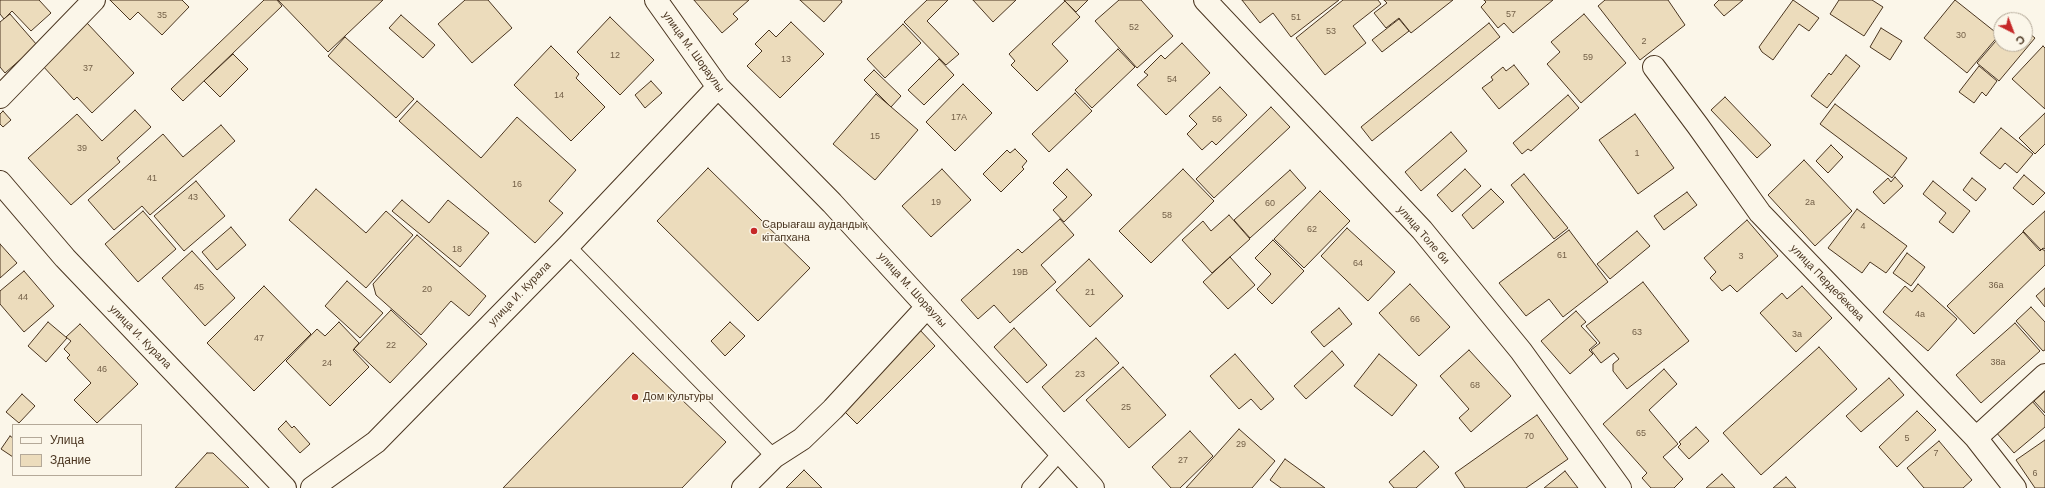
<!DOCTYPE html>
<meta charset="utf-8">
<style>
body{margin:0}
#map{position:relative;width:2045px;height:488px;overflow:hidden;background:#fbf6e9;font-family:Helvetica,sans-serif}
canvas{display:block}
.legend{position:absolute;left:12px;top:424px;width:130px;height:52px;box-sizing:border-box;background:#fbf6e9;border:1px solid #b4a999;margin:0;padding:5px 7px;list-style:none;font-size:12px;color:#4a3520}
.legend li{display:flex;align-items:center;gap:8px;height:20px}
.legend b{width:20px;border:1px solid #b4a999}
.north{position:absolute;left:1993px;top:12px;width:40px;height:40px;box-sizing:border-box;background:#fbf6e9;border:1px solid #b4a999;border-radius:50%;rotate:138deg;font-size:11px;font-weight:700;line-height:16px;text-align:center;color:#4a3520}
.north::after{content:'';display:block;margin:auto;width:14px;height:18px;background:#c62828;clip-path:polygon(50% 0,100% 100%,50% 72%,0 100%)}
</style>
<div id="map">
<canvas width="2045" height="488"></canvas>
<ul class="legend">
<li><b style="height:5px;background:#fbf6e9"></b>Улица</li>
<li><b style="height:11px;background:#ecdcbc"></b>Здание</li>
</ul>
<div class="north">С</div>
</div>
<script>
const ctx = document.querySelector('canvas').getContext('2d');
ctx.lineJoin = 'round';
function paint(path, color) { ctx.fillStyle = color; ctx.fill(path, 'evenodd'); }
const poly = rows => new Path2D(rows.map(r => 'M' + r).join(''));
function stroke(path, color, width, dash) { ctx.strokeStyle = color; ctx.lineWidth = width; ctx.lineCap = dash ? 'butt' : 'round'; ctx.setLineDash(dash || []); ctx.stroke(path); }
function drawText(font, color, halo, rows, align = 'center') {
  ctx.font = font + ' Helvetica,sans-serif'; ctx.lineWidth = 3; ctx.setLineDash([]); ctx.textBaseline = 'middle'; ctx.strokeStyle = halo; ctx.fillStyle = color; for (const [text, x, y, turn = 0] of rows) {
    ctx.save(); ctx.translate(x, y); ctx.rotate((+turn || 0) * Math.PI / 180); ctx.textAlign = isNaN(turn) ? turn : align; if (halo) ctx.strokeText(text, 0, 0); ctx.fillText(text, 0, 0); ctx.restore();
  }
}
const building = poly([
 [0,0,39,0,51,13,31,31,12,11,4,19,0,14,0,0],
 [110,0,182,0,189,7,162,35,138,12,130,20,110,0],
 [264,0,277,0,282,6,183,101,171,89,264,0],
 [278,0,383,0,328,52,278,0],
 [465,0,488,0,512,28,472,63,438,24,465,0],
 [694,0,749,0,733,14,738,19,722,33,694,0],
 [800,0,841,0,842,2,824,22,800,0],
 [927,0,948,0,927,21,959,54,946,65,904,22,927,0],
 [973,0,1016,0,993,22,973,0],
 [1064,0,1088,0,1076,12,1064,0],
 [1119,0,1141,0,1173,36,1137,68,1095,21,1119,0],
 [1242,0,1339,0,1291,37,1273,13,1260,23,1242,0],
 [1343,0,1378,0,1381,4,1353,26,1366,43,1325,75,1296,38,1343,0],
 [1384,0,1453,0,1411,33,1399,18,1386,28,1374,13,1387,3,1384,0],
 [1484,0,1553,0,1513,33,1504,23,1498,28,1481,7,1486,2,1484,0],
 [1605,0,1668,0,1685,25,1640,60,1598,6,1605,0],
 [1719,0,1743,0,1724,16,1714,5,1719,0],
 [1793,0,1819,18,1809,31,1799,24,1773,60,1762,52,1759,47,1793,0],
 [1839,0,1872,0,1883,7,1864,36,1830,14,1839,0],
 [1955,0,1999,35,1967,73,1924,38,1955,0],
 [1065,1,1080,17,1052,44,1068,61,1037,91,1011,65,1015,61,1009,54,1065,1],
 [10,14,37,45,5,73,0,67,0,22,10,14],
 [1584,14,1626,63,1581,103,1547,64,1560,52,1551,42,1584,14],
 [401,15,435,45,423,58,389,28,401,15],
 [610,17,654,60,620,95,577,52,610,17],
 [1399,19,1409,31,1382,52,1372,40,1399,19],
 [791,22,824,54,780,98,747,66,762,51,755,44,769,30,776,37,791,22],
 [87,23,134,73,92,113,77,97,74,100,42,65,87,23],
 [1489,23,1500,37,1372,141,1361,127,1489,23],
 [903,24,921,43,885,78,867,59,903,24],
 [1881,28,1902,41,1890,60,1870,47,1881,28],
 [2025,30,2035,38,1999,81,1977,63,2001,35,2001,44,2025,44,2025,30],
 [345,37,414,99,396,118,328,56,345,37],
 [1182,43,1210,73,1166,115,1137,85,1148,75,1144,72,1161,55,1165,59,1182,43],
 [551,46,579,74,576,78,605,107,571,141,514,85,551,46],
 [2043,46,2045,48,2045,109,2012,79,2043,46],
 [1118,49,1135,67,1092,108,1075,90,1118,49],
 [233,54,248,69,220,97,204,81,233,54],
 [1846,55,1860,66,1827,108,1811,96,1829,73,1831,75,1846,55],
 [939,59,954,75,924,105,908,90,939,59],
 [1514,65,1529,84,1499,109,1482,88,1493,80,1491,77,1503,67,1506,71,1514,65],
 [1979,66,1997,81,1986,96,1982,92,1974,103,1959,92,1979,66],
 [874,70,901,96,891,107,864,80,874,70],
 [651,81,662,93,645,108,635,95,651,81],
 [963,84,992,113,955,151,926,122,963,84],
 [1220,87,1247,115,1216,145,1212,141,1202,150,1187,134,1197,124,1189,116,1220,87],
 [1075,93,1092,111,1049,152,1032,134,1075,93],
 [876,94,918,130,875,180,833,144,876,94],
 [1568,95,1579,108,1531,151,1528,149,1522,154,1513,143,1568,95],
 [1725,97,1771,145,1757,158,1711,110,1725,97],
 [417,101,481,158,517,117,576,170,549,201,563,213,535,243,399,121,417,101],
 [1835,104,1907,158,1892,178,1820,124,1835,104],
 [1271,107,1290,127,1214,198,1196,179,1271,107],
 [135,110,151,127,117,158,120,162,71,205,28,158,77,114,102,141,135,110],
 [3,111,11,120,3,127,0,124,0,114,3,111],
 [2045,113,2045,144,2035,154,2019,138,2045,113],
 [1635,114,1674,168,1638,194,1599,140,1635,114],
 [221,125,235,141,150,215,142,206,114,230,88,200,163,134,183,157,221,125],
 [2001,128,2033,154,2017,173,2005,163,2000,169,1980,153,2001,128],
 [1451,132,1467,151,1421,191,1405,172,1451,132],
 [1831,145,1843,157,1828,173,1816,161,1831,145],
 [1015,149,1027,161,1022,167,1024,169,1001,192,983,174,1007,150,1010,153,1015,149],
 [1804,160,1852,211,1815,246,1768,195,1804,160],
 [708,168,810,268,758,321,657,221,708,168],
 [942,169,971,200,931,237,902,206,942,169],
 [1067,169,1092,195,1064,222,1053,210,1067,197,1053,183,1067,169],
 [1183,169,1214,201,1151,263,1119,231,1183,169],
 [1465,169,1481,186,1452,212,1437,195,1465,169],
 [1290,170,1306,188,1250,238,1234,220,1290,170],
 [1524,174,1568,228,1554,239,1511,185,1524,174],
 [2024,175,2045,193,2033,205,2013,188,2024,175],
 [1895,177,1903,186,1884,204,1873,192,1888,178,1891,182,1895,177],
 [1972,178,1986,189,1976,201,1963,190,1972,178],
 [196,181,225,216,184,251,154,216,196,181],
 [1933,181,1970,211,1953,233,1939,222,1946,213,1923,194,1933,181],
 [316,189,366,233,386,211,413,235,366,288,289,220,316,189],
 [1491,189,1504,202,1473,229,1462,215,1491,189],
 [1320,191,1350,221,1304,268,1274,239,1320,191],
 [1687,192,1697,205,1664,230,1654,216,1687,192],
 [402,200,429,223,448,200,489,233,460,267,392,211,402,200],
 [1857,209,1907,246,1886,273,1870,262,1862,273,1828,248,1857,209],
 [143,211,176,249,138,282,105,244,143,211],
 [2045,211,2045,249,2043,248,2041,250,2023,231,2045,211],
 [1229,215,1250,239,1212,273,1182,240,1203,221,1211,231,1229,215],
 [1060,219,1074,235,1041,265,1056,282,1010,323,994,305,978,319,961,300,1018,249,1022,253,1060,219],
 [1747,220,1778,256,1737,292,1730,285,1722,291,1710,278,1716,272,1704,258,1747,220],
 [231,227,246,245,217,270,202,252,231,227],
 [1347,228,1395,272,1368,301,1321,256,1347,228],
 [1569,230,1608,282,1563,317,1549,299,1526,316,1499,283,1569,230],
 [1637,231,1650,246,1610,279,1597,264,1637,231],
 [2023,232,2040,251,2042,249,2045,251,2045,265,1974,334,1947,306,2023,232],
 [417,235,486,296,469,316,451,301,421,335,376,295,373,284,417,235],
 [1273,240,1304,271,1272,304,1257,289,1271,274,1255,258,1273,240],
 [0,244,17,263,0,278,0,244],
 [192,251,235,298,205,326,162,278,192,251],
 [1907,253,1925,267,1911,286,1893,273,1907,253],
 [1230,257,1255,285,1228,309,1203,282,1230,257],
 [1089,259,1123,296,1090,327,1056,290,1089,259],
 [24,271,54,306,24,332,0,304,0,291,24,271],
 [347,281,383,313,360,338,325,306,347,281],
 [1643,282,1689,341,1627,389,1613,371,1613,364,1619,359,1614,353,1601,363,1591,350,1600,343,1586,326,1643,282],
 [1410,284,1450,327,1419,356,1379,313,1410,284],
 [1918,284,1957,319,1928,351,1883,312,1905,286,1912,292,1918,284],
 [264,286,311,334,254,391,207,343,264,286],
 [1802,286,1832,318,1796,352,1760,313,1782,293,1787,299,1802,286],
 [2045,288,2045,307,2036,296,2045,288],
 [2031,307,2045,322,2045,350,2043,351,2016,321,2031,307],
 [1339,308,1352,324,1324,347,1311,332,1339,308],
 [391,310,427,344,390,383,354,349,391,310],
 [1576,311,1586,322,1581,326,1597,343,1589,350,1593,354,1570,374,1541,341,1576,311],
 [48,322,67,338,46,362,28,346,48,322],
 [339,322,359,343,353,350,369,367,330,406,286,361,317,329,325,336,339,322],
 [730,322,745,336,725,356,711,341,730,322],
 [2015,323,2040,351,1981,403,1956,375,2015,323],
 [80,324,138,384,97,423,74,400,91,383,67,358,70,355,64,349,71,341,66,337,80,324],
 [1014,328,1047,365,1027,383,994,347,1014,328],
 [919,329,935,346,857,424,841,408,919,329],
 [1096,338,1119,363,1064,412,1042,387,1096,338],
 [1819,347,1857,389,1761,475,1723,433,1819,347],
 [1469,350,1511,396,1471,432,1459,418,1469,409,1440,376,1469,350],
 [1332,351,1344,365,1306,399,1294,386,1332,351],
 [633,353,726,442,682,488,503,488,633,353],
 [1235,354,1274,399,1261,410,1251,399,1239,409,1210,376,1235,354],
 [1379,354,1417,385,1392,416,1354,386,1379,354],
 [1123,367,1166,415,1129,448,1086,400,1123,367],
 [1664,369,1677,384,1649,410,1678,444,1663,457,1683,479,1674,488,1651,488,1642,478,1647,473,1603,424,1664,369],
 [1889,378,1904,395,1861,432,1846,416,1889,378],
 [2045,391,2045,413,2034,401,2045,391],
 [22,394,35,406,19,423,6,412,22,394],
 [2032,401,2045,416,2045,427,2014,453,1995,431,2032,401],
 [1917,411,1936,430,1897,467,1879,447,1917,411],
 [1537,415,1568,459,1526,488,1465,488,1455,473,1537,415],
 [286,421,292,428,294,426,310,444,300,453,278,429,286,421],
 [1696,427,1709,441,1689,459,1678,447,1681,444,1679,442,1696,427],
 [1239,429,1275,461,1252,488,1186,488,1239,429],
 [1190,431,1213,456,1180,488,1171,488,1152,467,1190,431],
 [10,436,13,438,13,457,1,449,10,436],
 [2045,440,2045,488,2035,488,2016,460,2045,440],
 [1939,441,1972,480,1963,488,1924,488,1907,468,1939,441],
 [1424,451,1439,467,1416,488,1394,488,1389,482,1424,451],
 [207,453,213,453,249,488,175,488,207,453],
 [1285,459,1325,488,1281,488,1270,480,1285,459],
 [804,470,822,488,786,488,804,470],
 [1565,471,1578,488,1544,488,1565,471],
 [1722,474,1735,488,1706,488,1722,474],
 [1786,477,1796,488,1773,488,1786,477]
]);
paint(building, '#ecdcbc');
stroke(building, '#4a3520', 1);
const lane = poly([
 [568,246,774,457],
 [1029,488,1060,453]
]);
const street = poly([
 [656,0,718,87,832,203,1093,488],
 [1205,0,1422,230,1521,351,1620,488],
 [1654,67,1698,126,1760,213,1976,438,2015,488],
 [0,97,94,0],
 [0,182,65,258,285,488],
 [1976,438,2045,375],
 [312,488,376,442,568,246,718,87],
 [743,488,774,457,802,439,833,409,927,307]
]);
stroke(lane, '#4a3520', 16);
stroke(street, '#4a3520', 24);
stroke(lane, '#fbf6e9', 14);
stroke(street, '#fbf6e9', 22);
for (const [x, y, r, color] of [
 [754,231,4,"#c62828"],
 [635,397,4,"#c62828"]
]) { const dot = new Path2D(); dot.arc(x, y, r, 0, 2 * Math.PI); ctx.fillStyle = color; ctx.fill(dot); stroke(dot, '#fbf6e9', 1.5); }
drawText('9px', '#725f47', null, [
 ["57",1511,15],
 ["35",162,16],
 ["51",1296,18],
 ["52",1134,28],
 ["53",1331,32],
 ["30",1961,36],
 ["2",1644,42],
 ["12",615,56],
 ["59",1588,58],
 ["13",786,60],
 ["37",88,69],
 ["54",1172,80],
 ["14",559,96],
 ["17А",959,118],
 ["56",1217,120],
 ["15",875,137],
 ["39",82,149],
 ["1",1637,154],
 ["41",152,179],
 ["16",517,185],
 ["43",193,198],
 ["19",936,203],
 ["2а",1810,203],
 ["60",1270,204],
 ["58",1167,216],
 ["4",1863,227],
 ["62",1312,230],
 ["18",457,250],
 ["61",1562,256],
 ["3",1741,257],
 ["64",1358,264],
 ["19В",1020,273],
 ["36а",1996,286],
 ["45",199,288],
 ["20",427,290],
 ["21",1090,293],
 ["44",23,298],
 ["4а",1920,315],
 ["66",1415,320],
 ["63",1637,333],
 ["3а",1797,335],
 ["47",259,339],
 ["22",391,346],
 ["38а",1998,363],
 ["24",327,364],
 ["46",102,370],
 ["23",1080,375],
 ["68",1475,386],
 ["25",1126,408],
 ["65",1641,434],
 ["70",1529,437],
 ["5",1907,439],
 ["29",1241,445],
 ["7",1936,454],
 ["27",1183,461],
 ["6",2035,474]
]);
drawText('11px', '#4a3520', '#fbf6e9', [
 ["улица М. Шораулы",693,52,54],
 ["улица Толе би",1423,235,49],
 ["улица Пердебекова",1827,283,46],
 ["улица М. Шораулы",912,290,48],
 ["улица И. Курала",520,294,-46],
 ["улица И. Курала",140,337,46]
]);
drawText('11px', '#4a3520', '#fbf6e9', [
 ["Сарыағаш аудандық",762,225],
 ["кітапхана",762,238],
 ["Дом культуры",643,397]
], 'left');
</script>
